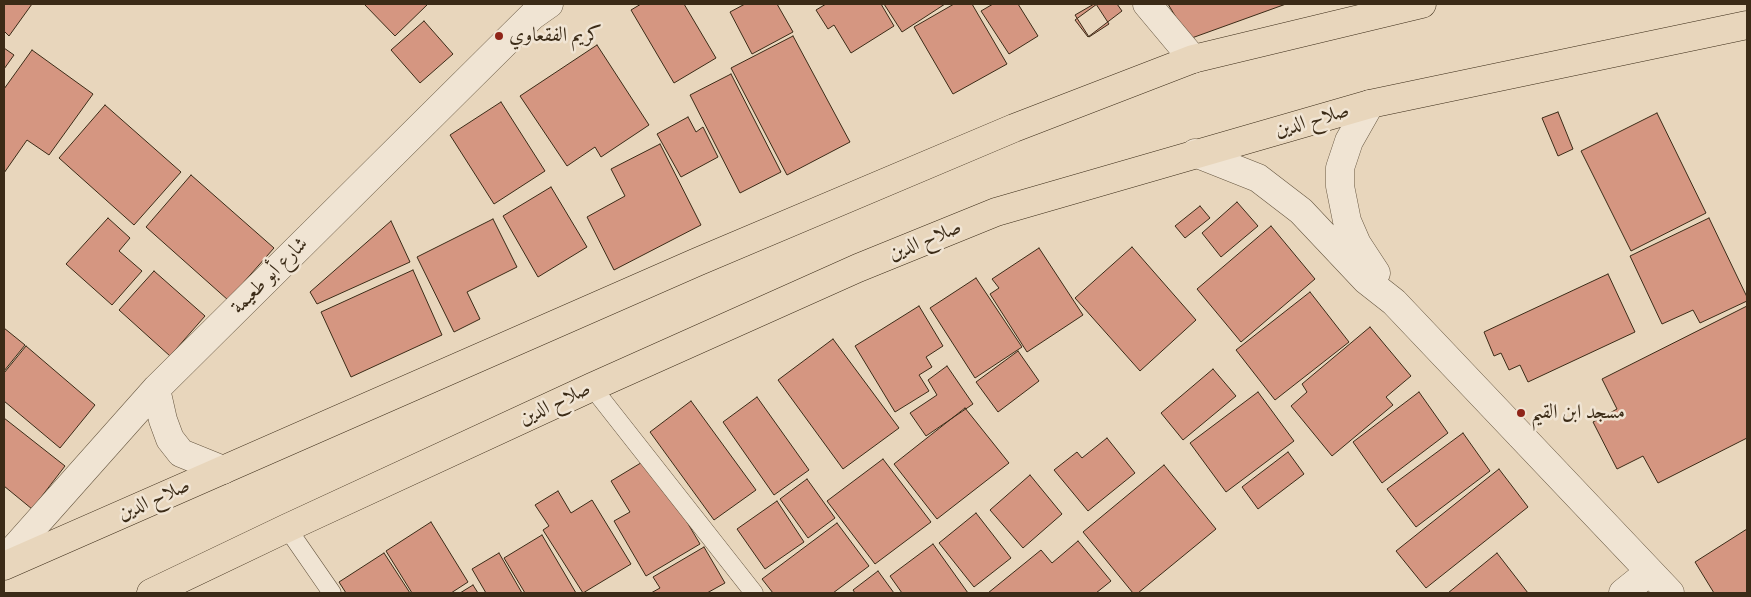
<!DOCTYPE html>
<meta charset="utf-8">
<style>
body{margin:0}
#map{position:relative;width:1751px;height:597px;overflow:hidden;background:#e8d6bc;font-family:"Gentium Book Plus",serif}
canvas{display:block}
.frame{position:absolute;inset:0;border:5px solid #3b2b17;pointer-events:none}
</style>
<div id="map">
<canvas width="1751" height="597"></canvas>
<div class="frame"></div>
</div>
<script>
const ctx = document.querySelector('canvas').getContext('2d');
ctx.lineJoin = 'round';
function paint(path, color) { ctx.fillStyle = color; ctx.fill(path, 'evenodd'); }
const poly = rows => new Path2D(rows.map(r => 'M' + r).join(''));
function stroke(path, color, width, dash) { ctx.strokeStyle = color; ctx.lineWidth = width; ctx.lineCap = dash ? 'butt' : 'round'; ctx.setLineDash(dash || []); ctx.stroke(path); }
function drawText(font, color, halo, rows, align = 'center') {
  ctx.font = font + ' "Gentium Book Plus",Amiri,serif'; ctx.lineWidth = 5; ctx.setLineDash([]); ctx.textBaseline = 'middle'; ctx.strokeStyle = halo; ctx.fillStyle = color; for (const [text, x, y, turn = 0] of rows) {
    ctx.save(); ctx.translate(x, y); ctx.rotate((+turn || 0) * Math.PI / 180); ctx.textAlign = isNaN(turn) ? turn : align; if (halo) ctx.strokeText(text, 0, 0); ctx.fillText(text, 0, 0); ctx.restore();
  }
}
const building = poly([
 [4,4,32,4,9,36,4,31,4,4],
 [364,4,428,4,395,36,364,4],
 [641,4,684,4,716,58,674,83,631,10,641,4],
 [745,4,777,4,793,32,752,54,730,12,745,4],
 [826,4,881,4,894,26,851,53,834,25,828,29,816,10,826,4],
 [884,4,945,4,902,32,884,4],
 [954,4,972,4,1007,64,953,94,914,27,954,4],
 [993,4,1018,4,1038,36,1009,54,981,11,993,4],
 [1094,4,1096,4,1109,24,1089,37,1075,15,1094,4],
 [1097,4,1117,4,1122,11,1088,37,1075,20,1097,4],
 [1168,4,1286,4,1189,39,1168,4],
 [424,21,453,54,420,83,391,50,424,21],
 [793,36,850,142,787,175,731,68,793,36],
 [597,45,649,125,601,157,595,147,567,166,520,96,597,45],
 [4,48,14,55,4,69,4,48],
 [32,50,93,94,49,155,27,140,4,173,4,89,32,50],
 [731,74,781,172,740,193,690,95,731,74],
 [501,102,545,171,494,204,450,135,501,102],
 [105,105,181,172,134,225,59,158,105,105],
 [1558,112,1573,149,1558,156,1542,118,1558,112],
 [1657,113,1706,213,1631,251,1581,151,1657,113],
 [688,117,696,132,703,127,718,157,681,177,657,134,688,117],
 [660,144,701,225,614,270,587,217,625,196,611,169,660,144],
 [191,175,274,248,228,300,146,227,191,175],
 [551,187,587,247,538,277,503,216,551,187],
 [1237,202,1258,226,1221,257,1202,233,1237,202],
 [1200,206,1210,218,1185,238,1175,226,1200,206],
 [108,218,130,238,119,251,142,271,112,305,66,264,108,218],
 [1709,218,1747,297,1747,301,1700,323,1693,310,1662,324,1630,256,1709,218],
 [493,219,517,267,467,292,480,319,454,332,417,257,493,219],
 [391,221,410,262,317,304,310,292,391,221],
 [1271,226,1315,279,1241,342,1197,289,1271,226],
 [1132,247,1196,320,1140,371,1075,298,1132,247],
 [1039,248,1083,315,1027,352,990,294,999,288,992,279,1039,248],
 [413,270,442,335,351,377,321,312,413,270],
 [154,271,205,316,170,356,119,310,154,271],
 [1608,274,1635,332,1528,382,1520,365,1509,370,1501,353,1494,356,1484,332,1608,274],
 [976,278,1022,347,975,378,930,308,976,278],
 [1310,292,1349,342,1275,400,1236,350,1310,292],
 [919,306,943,346,926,357,932,367,919,375,929,391,895,412,855,346,919,306],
 [1747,306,1747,438,1658,483,1643,456,1617,469,1593,422,1617,409,1602,379,1747,306],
 [1370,327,1411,376,1386,397,1393,405,1332,456,1291,406,1307,392,1302,384,1370,327],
 [4,328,25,345,4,371,4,328],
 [833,339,899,428,843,469,778,380,833,339],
 [26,346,95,405,60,448,4,401,4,373,26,346],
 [1018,351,1039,381,998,412,976,382,1018,351],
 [947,366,973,404,926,436,910,413,937,395,928,380,947,366],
 [1213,369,1236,396,1183,440,1161,413,1213,369],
 [1258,392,1294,441,1226,492,1190,443,1258,392],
 [1419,392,1448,433,1382,483,1353,442,1419,392],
 [757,397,809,470,774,495,723,422,757,397],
 [691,401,756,490,714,520,650,432,691,401],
 [965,408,1009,463,937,519,894,464,965,408],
 [4,418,65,466,32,509,4,486,4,418],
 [1463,433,1490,471,1416,527,1387,489,1463,433],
 [1107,438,1135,473,1088,511,1054,470,1077,452,1082,458,1107,438],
 [1288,452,1304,474,1258,509,1242,487,1288,452],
 [649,458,700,544,646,576,614,521,630,512,611,481,649,458],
 [883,459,931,522,875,564,827,501,883,459],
 [1164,465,1216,529,1138,593,1133,593,1083,532,1164,465],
 [1499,469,1528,507,1426,588,1396,551,1499,469],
 [1030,475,1062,514,1023,548,990,510,1030,475],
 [807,479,835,518,808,538,780,499,807,479],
 [558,491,571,513,592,500,631,564,583,593,543,530,549,526,535,505,558,491],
 [777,501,804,542,765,569,737,529,777,501],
 [976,513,1011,558,974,587,939,543,976,513],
 [431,522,468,582,451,593,412,593,386,551,431,522],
 [837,523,869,566,833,593,773,593,762,579,837,523],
 [1747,529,1747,593,1714,593,1695,562,1747,529],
 [542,535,576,593,525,593,504,558,542,535],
 [1078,541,1111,581,1096,593,988,593,1041,550,1052,563,1078,541],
 [933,544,968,593,902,593,890,576,933,544],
 [704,547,725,583,707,593,651,593,660,588,653,577,704,547],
 [384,553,410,593,346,593,339,582,384,553],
 [499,553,522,593,486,593,472,569,499,553],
 [1497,553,1528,593,1448,593,1497,553],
 [878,571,894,593,855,593,853,590,878,571],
 [473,585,478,593,460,593,473,585]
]);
paint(building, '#d59681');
stroke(building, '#3b2b17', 1);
const service = poly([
 [592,387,754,593],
 [287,528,332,593]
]);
const minor = poly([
 [1147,4,1193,59],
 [1623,593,1649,572]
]);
const tertiary = poly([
 [1370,104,1349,141,1340,168,1340,186,1347,221,1357,244,1376,273],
 [1195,153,1258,178,1301,211,1366,280,1394,302,1670,593],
 [156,389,163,420,170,439,181,453,223,470],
 [4,560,156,389,532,16,549,4]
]);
const trunk = poly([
 [4,566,697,262,1014,128,1193,59,1422,4],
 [151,593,287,528,592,387,858,268,996,212,1370,104,1747,25]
]);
stroke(service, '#665640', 19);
stroke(minor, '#665640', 29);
stroke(tertiary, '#665640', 29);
stroke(trunk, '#3b2b17', 29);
stroke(service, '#f0e4d3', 18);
stroke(minor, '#f0e4d3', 28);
stroke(tertiary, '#f0e4d3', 28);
stroke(trunk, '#e8d6bc', 28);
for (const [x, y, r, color] of [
 [499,36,5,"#8f2418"],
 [1521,413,5,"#8f2418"]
]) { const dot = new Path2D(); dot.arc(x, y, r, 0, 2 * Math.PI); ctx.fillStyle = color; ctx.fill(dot); stroke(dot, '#f0e4d3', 2); }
drawText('20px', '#3b2b17', '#f0e4d3', [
 ["كريم الفقعاوي",509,36],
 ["مسجد ابن القيم",1531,413]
], 'left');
drawText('20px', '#3b2b17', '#f0e4d3', [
 ["صلاح الدين",1312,121,-16],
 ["صلاح الدين",925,241,-22],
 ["شارع أبو طعيمة",270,276,-45],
 ["صلاح الدين",555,404,-25],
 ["صلاح الدين",154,500,-24]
]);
</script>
